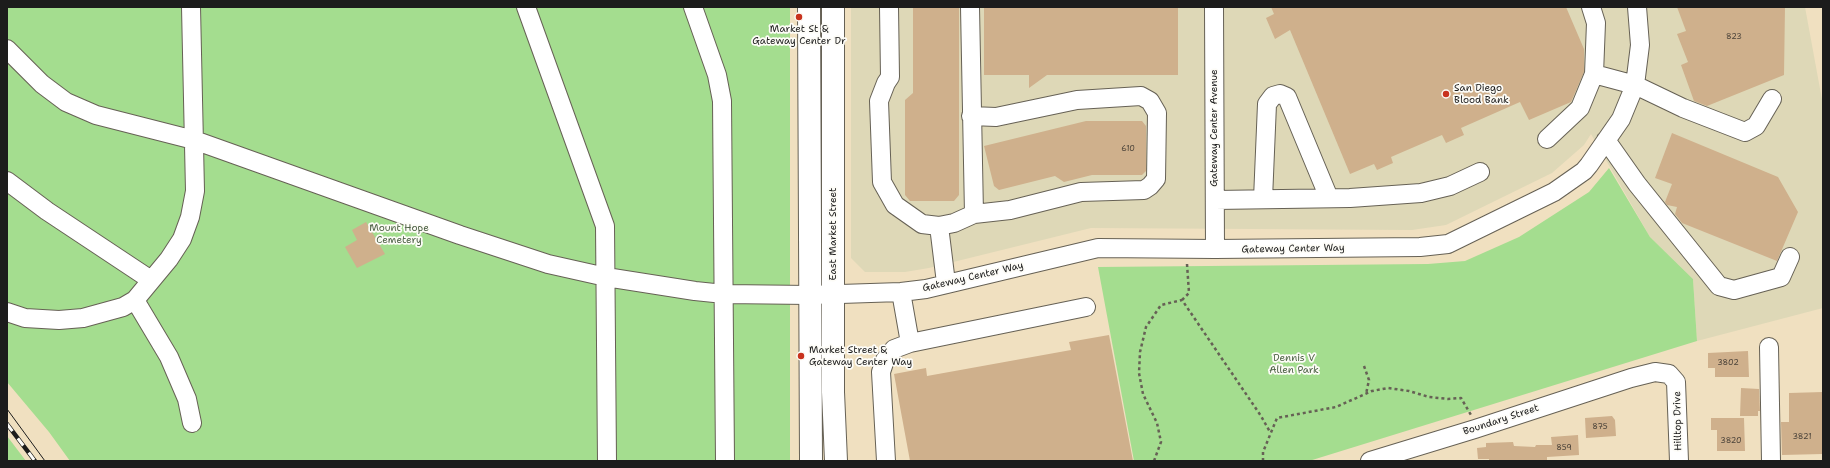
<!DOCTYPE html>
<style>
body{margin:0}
#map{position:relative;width:1830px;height:468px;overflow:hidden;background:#f0e0c0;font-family:"Shantell Sans",sans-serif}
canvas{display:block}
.frame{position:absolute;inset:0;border:8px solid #1c1c1c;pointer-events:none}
</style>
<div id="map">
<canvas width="1830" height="468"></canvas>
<div class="frame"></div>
</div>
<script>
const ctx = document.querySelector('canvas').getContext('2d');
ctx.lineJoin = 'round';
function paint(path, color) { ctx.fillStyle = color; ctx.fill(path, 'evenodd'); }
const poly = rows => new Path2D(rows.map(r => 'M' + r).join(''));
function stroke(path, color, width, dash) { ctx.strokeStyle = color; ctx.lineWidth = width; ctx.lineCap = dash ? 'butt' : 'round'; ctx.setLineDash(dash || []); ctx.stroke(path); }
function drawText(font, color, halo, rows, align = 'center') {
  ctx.font = font + ' "Shantell Sans",sans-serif'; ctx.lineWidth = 3.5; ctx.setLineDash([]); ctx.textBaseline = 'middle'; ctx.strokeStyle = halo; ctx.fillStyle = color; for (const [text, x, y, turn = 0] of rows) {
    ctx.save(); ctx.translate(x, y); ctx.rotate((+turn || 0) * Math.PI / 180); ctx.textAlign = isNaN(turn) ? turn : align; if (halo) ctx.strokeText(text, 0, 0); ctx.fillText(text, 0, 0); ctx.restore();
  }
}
paint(poly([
 [851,7,1805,7,1823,105,1823,308,1697,341,1693,279,1650,237,1591,134,1584,145,1552,173,1446,225,1412,230,1091,228,929,268,905,272,865,272,851,258]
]), '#ded8b7');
paint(poly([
 [7,7,790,7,790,461,70,461,49,432,7,382],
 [1609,168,1650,237,1693,279,1697,341,1309,461,1134,461,1098,267,1428,264,1465,261,1519,237,1589,192],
 [7,436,26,461,7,461]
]), '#a4dd8f');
paint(poly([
 [913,7,959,7,959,195,954,201,910,201,905,195,905,100,913,93],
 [984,7,1178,7,1178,75,1047,75,1029,88,1029,75,984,75],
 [1271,7,1566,7,1584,49,1584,72,1571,102,1529,120,1520,102,1461,128,1464,135,1446,143,1442,135,1391,157,1393,163,1377,170,1374,164,1350,174,1290,30,1275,39,1266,18,1274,14],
 [1677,7,1785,7,1784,75,1707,106,1694,101,1681,65,1688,62,1677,34,1686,31],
 [1086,121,1142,121,1146,126,1146,171,1142,175,1092,175,1064,182,1055,176,999,190,994,186,984,146],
 [1672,133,1778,177,1798,212,1777,261,1682,223,1675,214,1677,207,1667,205,1665,202,1672,184,1655,178],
 [366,222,385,254,357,268,345,247,357,240,352,230],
 [1109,335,1133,461,910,461,894,374,926,368,927,376,1071,350,1069,342],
 [1748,351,1749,377,1715,377,1715,368,1708,368,1708,353],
 [1741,388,1759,389,1760,411,1758,411,1758,416,1740,416],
 [1823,392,1823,454,1782,455,1781,422,1789,422,1789,393],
 [1612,416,1615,420,1616,436,1586,438,1585,418],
 [1711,418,1744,418,1745,451,1717,451,1717,430,1711,430],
 [1578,435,1579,455,1547,457,1547,461,1489,461,1489,459,1478,459,1477,448,1486,447,1486,443,1513,442,1514,446,1535,447,1536,445,1552,445,1551,437]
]), '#cfb08c');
const minor = poly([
 [526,7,605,226,607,461],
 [693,7,717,75,722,101,725,461],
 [889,7,890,77,886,83,879,101,882,182,895,205,922,224,939,226],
 [1214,7,1215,249],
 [7,49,42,84,66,102,96,115,194,140,460,235,548,264,606,277,695,291,724,294,810,295,901,292,926,289,1098,248,1215,249,1420,247,1448,244,1554,192,1584,171,1589,165,1621,119,1635,85,1640,45,1637,7],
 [1594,74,1635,85,1683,108,1745,132,1756,126,1772,99],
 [971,116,996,117,1077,100,1141,96,1150,101,1157,113,1156,179,1150,186,1144,190,1081,192,1010,210,974,214],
 [1547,139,1580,108,1594,74,1596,23,1591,7],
 [1606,140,1637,184,1719,286,1734,290,1781,277,1790,257],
 [7,181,47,211,151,280],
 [1263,199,1267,104,1273,96,1280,94,1287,97,1329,198],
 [1215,200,1350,198,1421,193,1450,186,1480,172],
 [946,283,939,226,954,223,974,214,970,7],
 [901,292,910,343,1086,307],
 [135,300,169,357,187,399,192,423],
 [7,312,25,318,59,320,83,318,123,307,135,300,169,259,182,239,190,217,195,191,191,7],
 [1769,347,1771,461],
 [886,461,881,372,885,360,894,349,910,343],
 [1370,461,1475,429,1631,378,1655,372,1669,374,1676,382,1679,461]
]);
const major = poly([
 [809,7,811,461],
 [833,7,833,392,836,461]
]);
stroke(minor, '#666155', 20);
stroke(major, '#666155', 24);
stroke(poly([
 [1182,300,1189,293,1187,264],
 [1364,366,1369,380,1366,394],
 [1154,461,1161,442,1157,423,1143,394,1139,373,1140,352,1146,327,1161,305,1182,300,1261,416,1270,432],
 [1263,461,1263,452,1277,418,1336,407,1372,391,1388,388,1409,391,1429,397,1448,399,1461,398,1471,415]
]), '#666155', 2.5, [3, 3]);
stroke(minor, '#fff', 18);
stroke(major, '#fff', 22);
stroke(poly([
 [7,409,45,461]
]), '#1c1c1c', 1);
const rail = poly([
 [7,424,35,461]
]);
stroke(rail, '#1c1c1c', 4.5);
stroke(rail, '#fdfcf7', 3, [9]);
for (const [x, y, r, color] of [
 [799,17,4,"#c8321e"],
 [1446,94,4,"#c8321e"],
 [801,356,4,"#c8321e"]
]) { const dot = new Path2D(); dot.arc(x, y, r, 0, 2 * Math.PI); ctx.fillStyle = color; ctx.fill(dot); stroke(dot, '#fdfcf7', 1.5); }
drawText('8px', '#494138', null, [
 ["823",1734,37],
 ["610",1128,149],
 ["3802",1728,363],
 ["875",1600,427],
 ["3821",1802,437],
 ["3820",1731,441],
 ["859",1564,448]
]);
drawText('10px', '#1c1c1c', '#fdfcf7', [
 ["Market St &",799,29,"center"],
 ["Gateway Center Dr",799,41,"center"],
 ["San Diego",1454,88],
 ["Blood Bank",1454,100],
 ["Market Street &",809,350],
 ["Gateway Center Way",809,362]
], 'left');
drawText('10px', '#1c1c1c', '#fdfcf7', [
 ["Gateway Center Avenue",1214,128,-90],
 ["East Market Street",833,234,-90],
 ["Gateway Center Way",1293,249,-1],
 ["Gateway Center Way",973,277,-13],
 ["Boundary Street",1501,420,-18],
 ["Hilltop Drive",1678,421,-91]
]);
drawText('10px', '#4c6044', '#fdfcf7', [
 ["Mount Hope",399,228],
 ["Cemetery",399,240],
 ["Dennis V",1294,358],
 ["Allen Park",1294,370]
]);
</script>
